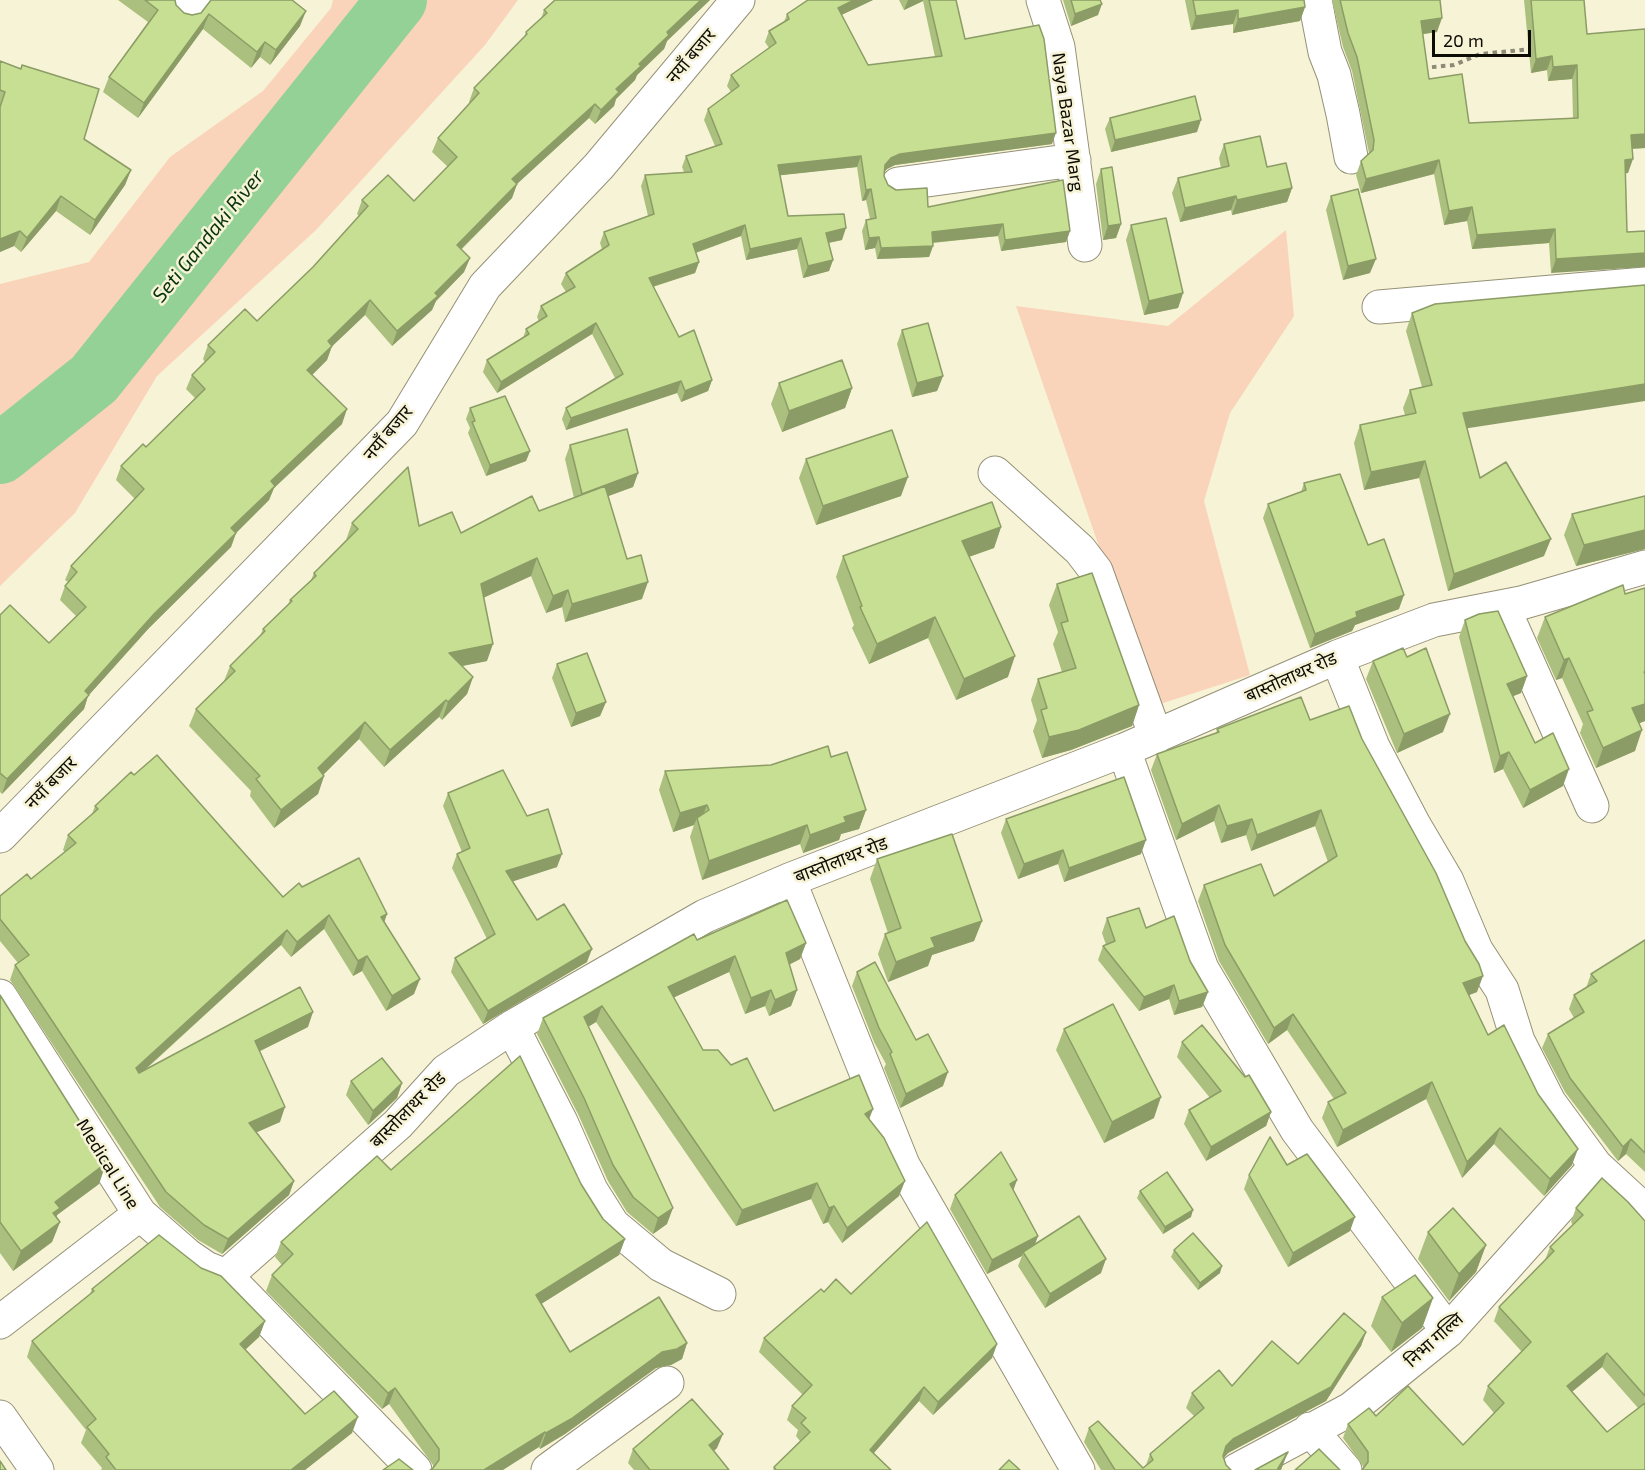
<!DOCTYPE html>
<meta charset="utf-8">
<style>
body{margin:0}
#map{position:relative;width:1645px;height:1470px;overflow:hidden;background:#f7f3d6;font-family:"Exo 2",sans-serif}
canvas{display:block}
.scale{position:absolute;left:1432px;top:30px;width:99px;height:27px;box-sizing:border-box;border:3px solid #0d0c04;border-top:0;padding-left:8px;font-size:18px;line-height:21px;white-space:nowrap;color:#0d0c04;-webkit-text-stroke:4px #f7f3d6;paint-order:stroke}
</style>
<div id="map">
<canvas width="1645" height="1470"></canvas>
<div class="scale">20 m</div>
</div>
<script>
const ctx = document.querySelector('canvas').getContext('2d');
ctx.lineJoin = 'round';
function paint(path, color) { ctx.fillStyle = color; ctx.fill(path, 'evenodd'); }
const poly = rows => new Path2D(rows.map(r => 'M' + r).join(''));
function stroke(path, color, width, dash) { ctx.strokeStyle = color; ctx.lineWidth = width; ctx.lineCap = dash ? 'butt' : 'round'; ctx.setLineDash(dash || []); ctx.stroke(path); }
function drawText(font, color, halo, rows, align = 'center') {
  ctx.font = font + ' "Exo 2","Noto Sans Devanagari",sans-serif'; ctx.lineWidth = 5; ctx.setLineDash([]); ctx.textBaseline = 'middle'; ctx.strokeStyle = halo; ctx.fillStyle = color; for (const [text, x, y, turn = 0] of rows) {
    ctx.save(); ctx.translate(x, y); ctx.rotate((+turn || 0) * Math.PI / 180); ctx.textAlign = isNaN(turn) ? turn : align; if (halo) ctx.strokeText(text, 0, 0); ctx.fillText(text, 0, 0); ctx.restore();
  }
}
paint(poly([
 [333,0,518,0,485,45,316,230,157,376,75,513,0,586,0,284,89,262,170,157,263,91,331,8],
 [1286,230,1294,316,1230,413,1204,501,1250,675,1154,706,1016,306,1168,326]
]), '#fad4ba');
stroke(poly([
 [0,454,94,379,397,0]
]), '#94d196', 60);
const minor = poly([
 [1043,0,1058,47,1085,245],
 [1315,0,1325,52,1334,75,1343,114,1351,157],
 [187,12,194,0],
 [898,184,1074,160],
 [1379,307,1645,284],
 [995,473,1080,550,1096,571,1156,737],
 [1503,607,1592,806],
 [1337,657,1373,747,1414,825,1447,881,1476,950,1502,990,1518,1041,1549,1102,1596,1166,1645,1211],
 [1124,750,1202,969,1297,1130,1448,1331],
 [789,880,903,1165,1078,1470],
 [0,996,140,1214,0,1322],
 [512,1027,561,1122,591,1190,613,1225,661,1265,719,1294],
 [140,1214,187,1255,206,1268,226,1276,398,1124,446,1071,512,1027,705,916,789,880,1124,750,1337,657,1434,620,1521,603,1645,567],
 [226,1276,415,1470],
 [1310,1429,1345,1470],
 [548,1470,667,1383],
 [1237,1470,1351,1409,1448,1331,1596,1166]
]);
const major = poly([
 [0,836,402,423,485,286,599,166,738,0],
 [0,1417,37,1470]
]);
stroke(minor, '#959177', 35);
stroke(major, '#959177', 35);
stroke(poly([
 [1423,68,1454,65,1480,54,1532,49]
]), '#8d8a77', 4, [4.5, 4.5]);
stroke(minor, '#fff', 33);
stroke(major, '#fff', 33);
paint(poly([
 [118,0,175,0,176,5,184,13,192,15,201,13,300,26,270,65,260,57,251,68,203,29,138,118,103,92,109,77,148,22],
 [555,0,710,0,667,41,664,49,637,75,635,80,616,99,614,106,595,124,589,118,517,184,512,198,461,250,470,258,464,272,436,301,432,310,392,346,365,315,332,346,327,360,312,375,342,424,274,488,269,500,236,533,231,547,149,628,88,696,84,709,2,794,0,792,0,615,49,643,76,616,60,600,65,586,68,582,65,580,71,566,135,499,116,480,121,466,146,447,195,398,186,389,192,375,205,362,203,359,208,345,257,321,313,267,359,216,357,214,362,200,414,201,448,167,432,152,438,138,470,103,469,102,474,88,524,38,526,32,541,19,544,10],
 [808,0,873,0,841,15,868,65,935,57,923,1,904,10,899,0,956,0,965,39,1052,144,895,165,887,169,884,172,884,176,888,185,896,190,928,207,1070,231,1066,242,1001,251,998,236,933,243,933,246,929,257,877,259,875,248,865,250,862,231,866,220,870,219,866,200,862,201,857,167,780,175,788,216,842,240,829,243,833,260,829,271,803,278,797,249,746,260,741,236,696,253,699,262,695,273,653,287,679,337,712,380,708,391,681,402,677,393,566,430,562,419,566,408,615,378,592,334,497,393,483,372,487,360,523,338,526,329,539,321,537,317,541,306,566,292,561,284,566,273,602,249,600,243,604,232,648,216,641,186,645,175,684,172,682,167,686,156,715,146,704,120,708,109,731,92,727,86,731,75,769,48,765,42,769,31,784,22,787,14],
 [1063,0,1100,0,1098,15,1071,26],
 [1185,0,1304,0,1305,7,1300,21,1233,33,1233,24,1191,30],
 [1332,0,1440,0,1437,32,1423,34,1429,79,1469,123,1573,118,1572,79,1548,81,1547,70,1531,73,1524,0,1584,0,1587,34,1645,29,1645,148,1632,149,1628,173,1625,173,1551,273,1549,243,1472,249,1467,221,1444,225,1434,174,1361,193,1356,175,1361,161,1369,153,1352,71,1343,47],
 [0,61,84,139,131,170,125,185,90,235,56,211,21,252,14,246,0,252],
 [1110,118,1197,132,1111,152,1105,129],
 [1224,144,1267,167,1292,188,1287,202,1232,215,1231,210,1180,222,1172,193,1178,178,1221,168,1219,158],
 [1101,169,1121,224,1116,238,1103,240,1096,184],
 [1331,196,1370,273,1343,280,1326,210],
 [1131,225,1183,293,1178,308,1144,315,1126,240],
 [1412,313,1467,428,1480,478,1544,556,1448,591,1419,478,1364,490,1354,443,1360,425,1405,415,1403,408,1410,390,1422,387,1406,331],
 [902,330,943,376,937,391,912,397,897,344],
 [779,383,852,388,845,408,782,432,771,404],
 [470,408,530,451,526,461,486,476,468,433,470,428,466,419],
 [570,445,638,473,633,487,608,496,627,559,642,599,565,622,562,607,546,613,531,576,483,598,487,661,462,666,473,677,467,694,442,720,439,717,384,767,359,739,323,775,324,776,318,794,274,828,250,796,251,791,189,726,196,709,224,681,230,666,260,636,263,629,288,605,290,600,311,580,314,573,346,540,352,523,419,526,461,533,539,511,574,498,565,459],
 [806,459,901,496,816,525,799,478],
 [1304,483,1368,545,1399,609,1355,625,1352,631,1310,648,1263,518,1268,504,1301,492],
 [1645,496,1645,549,1576,566,1564,535,1572,514],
 [1001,527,994,548,969,557,1008,677,956,700,928,638,869,664,852,628,854,625,836,577,843,556],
 [1057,584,1139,705,1132,726,1071,750,1042,758,1033,731,1037,720,1031,700,1038,679,1062,672,1053,644,1058,632,1049,605],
 [1545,617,1645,721,1639,723,1635,751,1596,768,1580,733,1583,724,1562,678,1556,680,1537,638],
 [1465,620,1527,676,1521,693,1513,696,1535,743,1563,786,1523,808,1503,769,1494,773,1459,637],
 [1373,661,1443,732,1397,753,1366,679],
 [557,664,606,702,600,716,571,727,552,678],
 [1310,720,1362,739,1477,992,1468,995,1488,1035,1572,1165,1544,1196,1494,1144,1462,1178,1426,1099,1337,1147,1322,1118,1328,1102,1334,1099,1287,1030,1268,1044,1219,961,1198,901,1204,885,1274,896,1328,862,1315,826,1251,851,1246,835,1221,843,1214,821,1176,840,1151,770,1157,754,1216,734,1217,729],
 [831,757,866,810,859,829,841,834,839,840,803,853,800,844,702,880,690,837,694,825,673,832,659,790,665,771,771,765],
 [134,775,283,897,302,887,384,921,414,994,386,1011,362,971,353,976,324,929,291,957,281,945,144,1071,308,1027,260,1051,280,1122,256,1132,294,1181,289,1195,222,1254,198,1240,160,1207,10,980,15,965,18,963,0,941,0,896,31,879,65,852,63,850,68,835,92,814,95,806],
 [448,793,527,816,557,867,512,881,537,920,587,962,483,1024,451,972,455,958,487,939,452,868,457,854,462,852,443,806],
 [1006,819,1141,854,1064,882,1058,864,1018,879,1001,833],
 [877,859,982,921,974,941,932,955,928,966,888,982,878,954,885,934,888,933,870,879],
 [1107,918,1146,928,1190,961,1208,992,1202,1007,1174,1015,1169,999,1139,1011,1098,960,1103,946,1106,945,1102,933],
 [697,940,806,943,800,959,789,965,797,990,791,1006,769,1016,765,1006,745,1014,729,972,674,997,703,1050,731,1065,774,1111,869,1119,899,1196,842,1243,828,1222,823,1224,811,1199,736,1226,596,1022,588,1027,667,1224,653,1234,627,1212,608,1181,578,1114,537,1034,543,1018],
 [1645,940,1645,1172,1626,1154,1618,1161,1565,1092,1542,1048,1548,1034,1574,1018,1569,1009,1574,995,1586,988,1591,974],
 [857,972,916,1040,943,1086,900,1108,884,1068,886,1064,874,1042,852,986],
 [0,995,106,1163,99,1184,57,1215,57,1217,60,1222,52,1242,13,1271,0,1253],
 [1064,1029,1154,1118,1104,1143,1056,1050],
 [1182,1042,1271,1112,1266,1126,1206,1161,1184,1124,1189,1110,1210,1098,1177,1057],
 [351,1081,402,1083,397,1098,368,1125,346,1095],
 [1287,1165,1350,1231,1288,1267,1244,1189,1249,1175],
 [391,1170,581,1184,603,1219,625,1239,619,1255,541,1304,570,1352,687,1343,682,1359,671,1365,656,1368,565,1434,540,1449,539,1447,433,1468,433,1465,389,1404,382,1409,266,1291,272,1275,282,1265,275,1257,281,1242],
 [1013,1191,1038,1236,1034,1245,1101,1273,1045,1308,1018,1266,1022,1256,987,1274,950,1209,955,1195],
 [1140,1191,1191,1217,1163,1234,1137,1198],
 [1576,1208,1645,1221,1645,1470,1363,1469,1363,1466,1343,1438,1348,1424,1376,1416,1463,1445,1494,1413,1483,1400,1488,1386,1522,1352,1494,1321,1499,1307,1545,1260,1550,1247,1573,1225,1571,1222],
 [1602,1367,1638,1408,1607,1432,1572,1392],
 [1428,1232,1486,1245,1476,1272,1449,1301,1418,1259],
 [1174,1250,1220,1273,1198,1290,1171,1257],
 [92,1289,265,1321,259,1337,245,1350,305,1414,352,1433,305,1470,101,1470,102,1468,81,1443,86,1430,27,1357,32,1341,90,1294],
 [824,1292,851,1294,997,1344,992,1358,933,1415,919,1401,874,1453,891,1470,773,1470,774,1467,800,1441,796,1436,798,1430,787,1420,792,1406,803,1395,759,1352,764,1338],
 [1382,1297,1433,1298,1422,1328,1391,1352,1371,1326],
 [1366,1332,1361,1346,1326,1401,1228,1453,1224,1458,1226,1465,1231,1470,1101,1470,1084,1442,1089,1428,1143,1468,1146,1465,1150,1454,1194,1416,1186,1408,1192,1393,1232,1386,1298,1364],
 [717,1448,714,1451,729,1470,634,1470,628,1463,633,1449]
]), '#abc07e');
paint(poly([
 [701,0,710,0,667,41,664,49,637,75,635,80,616,99,614,106,595,124,601,110,616,89,667,32],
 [854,0,873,0,833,19,838,8],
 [908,0,923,0,923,1,904,10],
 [1102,4,1098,15,1071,26,1075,14],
 [1305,7,1300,21,1233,33,1238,19],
 [1238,10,1233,24,1191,30,1196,16],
 [306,11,300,26,270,65,276,50],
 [209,14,203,29,138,118,144,103],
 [1442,18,1437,32,1416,35,1421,21],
 [265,42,260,57,251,68,257,52],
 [1552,56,1547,70,1531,73,1536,59],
 [1577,65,1572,79,1548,81,1553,67],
 [595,104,589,118,507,193,512,179],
 [1201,120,1197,132,1111,152,1115,140],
 [1056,133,1052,144,895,165,887,169,881,176,885,165,891,158,900,154],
 [1645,134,1645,148,1626,149,1631,135],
 [861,156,857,167,774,176,778,165],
 [1633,159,1628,173,1620,174,1625,160],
 [1439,160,1434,174,1361,193,1366,179],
 [131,170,125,185,90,235,95,220],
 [517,184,512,198,451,259,457,245],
 [1292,188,1287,202,1232,215,1237,200],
 [871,189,866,200,862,201,866,190],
 [61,196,56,211,21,252,27,238],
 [1236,196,1231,210,1180,222,1185,208],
 [1472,207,1467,221,1444,225,1449,211],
 [1003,224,998,236,928,243,932,232],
 [1121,224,1116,238,1103,240,1108,226],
 [745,225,741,236,689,255,693,244],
 [846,228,842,240,822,244,826,233],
 [1555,229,1549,243,1472,249,1477,235],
 [20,231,14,246,0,252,0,239],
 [1070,231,1066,242,1001,251,1005,240],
 [879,237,875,248,865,250,869,238],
 [801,238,797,249,746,260,750,249],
 [933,246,929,257,877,259,881,248],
 [1645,253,1645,267,1551,273,1556,259],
 [470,258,464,272,436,301,432,310,392,346,397,331],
 [1376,259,1370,273,1343,280,1348,266],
 [833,260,829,271,803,278,808,266],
 [699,262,695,273,645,289,649,278],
 [1183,293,1178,308,1144,315,1149,301],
 [370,300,365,315,322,356,328,341],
 [596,323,592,334,497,393,501,382],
 [332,346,327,360,302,385,307,370],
 [943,376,937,391,912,397,917,383],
 [712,380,708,391,681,402,685,391],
 [681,381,677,393,566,430,571,418],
 [1645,384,1645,401,1456,430,1463,413],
 [852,388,845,408,782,432,789,411],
 [347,409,342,424,274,488,269,500,236,533,231,547,149,628,88,696,84,709,2,794,7,779,231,528,271,481],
 [530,451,526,461,486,476,490,465],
 [1425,461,1419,478,1364,490,1371,472],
 [638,473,633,487,576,508,582,494],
 [908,477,901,496,816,525,823,506],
 [1001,527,994,548,954,562,962,541],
 [1645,530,1645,549,1576,566,1584,545],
 [1551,539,1544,556,1448,591,1454,574],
 [537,558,531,576,474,602,481,584],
 [648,582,642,599,565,622,572,604],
 [568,590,562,607,546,613,553,596],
 [1404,595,1399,609,1355,625,1352,631,1310,648,1315,634,1356,612],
 [935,617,928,638,869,664,877,644],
 [493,644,487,661,442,670,449,653],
 [1015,656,1008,677,956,700,964,679],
 [1569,658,1562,678,1556,680,1564,660],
 [1527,676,1521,693,1501,701,1507,684],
 [473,677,467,694,442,720,448,702],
 [446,700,439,717,384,767,390,750],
 [606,702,600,716,571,727,576,713],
 [1645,704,1645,721,1625,729,1632,708],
 [1139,705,1132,726,1071,750,1042,758,1049,737],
 [1450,714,1443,732,1397,753,1404,734],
 [365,722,359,739,312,786,318,768],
 [1642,730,1635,751,1596,768,1603,748],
 [1509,752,1503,769,1494,773,1500,756],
 [1569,769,1563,786,1523,808,1530,790],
 [324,776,318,794,274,828,281,810],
 [707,805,700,823,697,818,694,825,673,832,680,813],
 [1219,805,1214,821,1176,840,1182,824],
 [866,810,859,829,841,834,839,840,803,853,810,835,844,817],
 [1321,810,1315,826,1251,851,1257,835],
 [1252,819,1246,835,1221,843,1227,826],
 [807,825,800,844,702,880,709,861],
 [1146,840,1141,854,1064,882,1069,868],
 [1063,850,1058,864,1018,879,1024,864],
 [562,854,557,867,502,885,506,871],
 [387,914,382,929,381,917],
 [329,915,324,929,291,957,297,942],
 [982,921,974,941,932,955,928,966,888,982,896,962,931,938],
 [287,930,281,945,130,1083,136,1068],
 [806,943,800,959,780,969,786,953],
 [592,949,587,962,483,1024,488,1011],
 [367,956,362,971,353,976,358,961],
 [735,956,729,972,662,1003,668,987],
 [1483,976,1477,992,1457,1000,1463,983],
 [420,979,414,994,386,1011,392,996],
 [1174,985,1169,999,1139,1011,1144,997],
 [771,990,765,1006,745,1014,751,998],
 [797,990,791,1006,769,1016,775,1000],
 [1208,992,1202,1007,1174,1015,1179,1001],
 [602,1006,596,1022,578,1033,584,1017],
 [313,1012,308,1027,250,1056,255,1041],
 [1293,1014,1287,1030,1268,1044,1274,1028],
 [948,1072,943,1086,900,1108,906,1094],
 [1432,1082,1426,1099,1337,1147,1343,1130],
 [402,1083,397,1098,368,1125,373,1111],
 [1161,1097,1154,1118,1104,1143,1112,1122],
 [285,1107,280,1122,244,1138,249,1123],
 [873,1109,867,1125,865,1114],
 [1271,1112,1266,1126,1206,1161,1211,1147],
 [1500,1128,1494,1144,1462,1178,1467,1162],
 [1631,1139,1626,1154,1618,1161,1623,1147],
 [1578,1149,1572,1165,1544,1196,1550,1179],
 [106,1163,99,1184,57,1215,53,1227,60,1222,52,1242,13,1271,21,1251,55,1202],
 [1017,1180,1012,1194,1010,1184],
 [294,1181,289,1195,222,1254,228,1239],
 [905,1181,899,1196,842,1243,847,1228],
 [817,1183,811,1199,736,1226,742,1210],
 [834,1206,828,1222,823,1224,829,1208],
 [673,1208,667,1224,653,1234,658,1218],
 [1193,1210,1191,1217,1163,1234,1165,1227],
 [1355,1217,1350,1231,1288,1267,1293,1253],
 [1038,1236,1033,1250,1023,1252,1022,1256,987,1274,992,1260],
 [625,1239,619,1255,530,1311,536,1295],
 [1486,1245,1476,1272,1449,1301,1459,1274],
 [1106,1259,1101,1273,1045,1308,1050,1294],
 [1222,1266,1220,1273,1198,1290,1200,1283],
 [1433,1298,1422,1328,1391,1352,1402,1323],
 [265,1321,259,1337,234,1360,240,1344],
 [1366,1332,1361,1346,1326,1401,1228,1453,1221,1461,1226,1446,1233,1439],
 [687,1343,682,1359,671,1365,656,1368,565,1434,540,1449,546,1433,662,1352],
 [997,1344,992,1358,933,1415,938,1402],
 [1607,1353,1602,1367,1562,1400,1567,1386],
 [924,1387,919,1401,865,1463,870,1450],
 [395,1388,389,1404,382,1409,388,1393],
 [358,1417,352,1433,305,1470,291,1470],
 [545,1432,539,1447,503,1470,484,1470],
 [723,1434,717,1448,704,1459,709,1445],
 [1288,1452,1281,1470,1277,1470]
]), '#8b9c66');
const building = poly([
 [145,0,175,0,176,5,184,13,192,15,201,13,211,0,292,0,306,11,276,50,265,42,257,52,209,14,144,103,109,77,158,10,145,0],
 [555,0,701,0,667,32,669,35,639,64,641,66,616,89,619,92,601,110,595,104,512,179,517,184,457,245,470,258,435,293,438,296,397,331,370,300,328,341,332,346,307,370,347,409,271,481,275,486,231,528,236,533,154,614,85,691,89,695,7,779,0,773,0,615,10,605,49,643,86,607,65,586,77,572,71,566,144,489,121,466,143,444,146,447,205,389,192,375,215,352,208,345,245,309,257,321,313,267,368,206,362,200,388,175,414,201,457,157,438,138,479,93,474,88,527,34,526,32,547,13,544,10,555,0],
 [808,0,854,0,838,8,868,65,942,56,929,0,956,0,965,39,1039,25,1044,39,1056,133,900,154,891,158,885,165,884,176,888,185,896,190,927,188,928,207,1063,180,1070,231,1005,240,1003,224,932,232,933,246,881,248,879,237,869,238,866,220,876,218,871,189,866,190,861,156,778,165,788,216,844,214,846,228,826,233,833,260,808,266,801,238,750,249,745,225,693,244,699,262,649,278,679,337,694,330,712,380,685,391,681,381,571,418,566,408,623,374,596,323,501,382,487,360,529,334,526,329,547,316,541,306,575,287,566,273,609,245,604,232,654,214,645,175,692,172,686,156,722,144,708,109,739,86,731,75,776,43,769,31,789,19,787,14,808,0],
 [1071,0,1100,0,1102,4,1075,14,1071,0],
 [1193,0,1304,0,1305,7,1238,19,1238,10,1196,16,1193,0],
 [1340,0,1440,0,1442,18,1421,21,1429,79,1462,74,1469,123,1578,118,1577,65,1553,67,1552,56,1536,59,1531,0,1584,0,1587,34,1645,29,1645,134,1631,135,1633,159,1625,160,1627,232,1645,231,1645,253,1556,259,1555,229,1477,235,1472,207,1449,211,1439,160,1366,179,1361,161,1373,150,1374,140,1357,57,1348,33,1340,0],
 [0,61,21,69,22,65,99,89,84,139,131,170,95,220,61,196,27,238,20,231,0,239,0,107,5,92,0,90,0,61],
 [1195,96,1201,120,1115,140,1110,118,1195,96],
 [1260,136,1267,167,1286,163,1292,188,1237,200,1236,196,1185,208,1178,178,1229,166,1224,144,1260,136],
 [1112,167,1121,224,1108,226,1101,169,1112,167],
 [1358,189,1376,259,1348,266,1331,196,1358,189],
 [1166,218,1183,293,1149,301,1131,225,1166,218],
 [1645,285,1645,384,1463,413,1480,478,1506,462,1551,539,1454,574,1425,461,1371,472,1360,425,1416,413,1410,390,1432,385,1412,313,1435,304,1645,285],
 [928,323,943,376,917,383,902,330,928,323],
 [842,360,852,388,789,411,779,383,842,360],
 [505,396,530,451,490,465,472,422,475,421,470,408,505,396],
 [627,429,638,473,582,494,570,445,627,429],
 [892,430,908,477,823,506,806,459,892,430],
 [408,467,419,526,452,512,461,533,532,496,539,511,605,486,627,559,641,555,648,582,572,604,568,590,553,596,537,558,481,584,493,644,449,653,473,677,448,702,446,700,390,750,365,722,318,768,324,776,281,810,256,779,260,776,196,709,235,671,230,666,265,631,263,629,292,601,290,600,316,576,314,573,358,529,352,523,408,467],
 [1340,474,1368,545,1384,539,1404,595,1356,612,1357,617,1315,634,1268,504,1306,490,1304,483,1340,474],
 [1645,496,1645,530,1584,545,1572,514,1645,496],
 [992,502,1001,527,962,541,1015,656,964,679,935,617,877,644,860,607,862,606,843,556,992,502],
 [1092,573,1139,705,1079,730,1049,737,1041,710,1047,708,1038,679,1076,668,1061,623,1068,621,1057,584,1092,573],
 [1623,585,1625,594,1645,588,1645,672,1644,672,1645,674,1645,704,1632,708,1642,730,1603,748,1587,712,1593,710,1569,658,1564,660,1545,617,1623,585],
 [1498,611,1527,676,1507,684,1535,743,1553,733,1569,769,1530,790,1509,752,1500,756,1465,620,1479,614,1498,611],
 [1403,648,1407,657,1426,648,1450,714,1404,734,1373,661,1403,648],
 [587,653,606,702,576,713,557,664,587,653],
 [1301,697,1310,720,1349,706,1362,739,1436,873,1465,941,1479,964,1483,976,1463,983,1488,1035,1504,1025,1538,1094,1578,1149,1550,1179,1500,1128,1467,1162,1432,1082,1343,1130,1328,1102,1346,1093,1293,1014,1274,1028,1225,945,1204,885,1261,864,1274,896,1337,856,1321,810,1257,835,1252,819,1227,826,1219,805,1182,824,1157,754,1219,732,1217,729,1301,697],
 [828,746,831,757,847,752,866,810,844,817,846,822,810,835,807,825,709,861,697,818,709,810,707,805,680,813,665,771,771,765,828,746],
 [157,755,283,897,299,883,302,887,359,858,387,914,381,917,420,979,392,996,367,956,358,961,329,915,297,942,287,930,136,1068,139,1073,300,987,313,1012,255,1041,285,1107,249,1123,294,1181,228,1239,204,1225,166,1192,15,965,29,955,0,919,0,896,27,874,31,879,76,843,68,835,98,809,95,806,131,772,134,775,157,755],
 [503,770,527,816,548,809,562,854,506,871,537,920,564,904,592,949,488,1011,455,958,495,934,457,854,470,848,448,793,503,770],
 [1124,777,1146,840,1069,868,1063,850,1024,864,1006,819,1124,777],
 [952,834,982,921,931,938,935,947,896,962,885,934,901,928,877,859,952,834],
 [787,900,806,943,786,953,797,990,775,1000,771,990,751,998,735,956,668,987,703,1050,718,1050,731,1065,747,1058,774,1111,859,1075,873,1109,865,1114,884,1138,905,1181,847,1228,834,1206,829,1208,817,1183,742,1210,602,1006,584,1017,673,1208,658,1218,633,1197,613,1165,584,1098,543,1018,694,934,697,940,787,900],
 [1139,908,1146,928,1174,916,1190,961,1208,992,1179,1001,1174,985,1144,997,1103,946,1115,941,1107,918,1139,908],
 [1645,940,1645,1153,1631,1139,1623,1147,1570,1078,1548,1034,1584,1012,1574,995,1597,981,1591,974,1645,940],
 [875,962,916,1040,928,1034,948,1072,906,1094,890,1054,892,1052,879,1028,857,972,875,962],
 [0,995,106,1163,55,1202,60,1208,53,1213,60,1222,21,1251,0,1222,0,995],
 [1113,1004,1161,1097,1112,1122,1064,1029,1113,1004],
 [1202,1025,1245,1077,1249,1075,1271,1112,1211,1147,1189,1110,1221,1091,1182,1042,1202,1025],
 [520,1056,581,1184,603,1219,625,1239,536,1295,570,1352,659,1297,687,1343,677,1349,662,1352,571,1419,546,1433,545,1432,484,1470,430,1470,433,1468,439,1460,439,1449,395,1388,388,1393,272,1275,293,1254,281,1242,377,1156,391,1170,520,1056],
 [382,1058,402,1083,373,1111,351,1081,382,1058],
 [1270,1137,1287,1165,1307,1154,1355,1217,1293,1253,1249,1175,1270,1137],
 [1001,1152,1017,1180,1010,1184,1038,1236,992,1260,955,1195,1001,1152],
 [1167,1172,1193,1210,1165,1227,1140,1191,1167,1172],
 [1602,1178,1628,1202,1645,1221,1645,1396,1607,1353,1567,1386,1607,1432,1645,1403,1645,1470,1362,1470,1368,1462,1368,1452,1348,1424,1369,1408,1376,1416,1408,1386,1463,1445,1504,1403,1488,1386,1531,1342,1499,1307,1554,1251,1550,1247,1583,1215,1576,1208,1602,1178],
 [1453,1208,1486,1245,1459,1274,1428,1232,1453,1208],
 [1079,1216,1106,1259,1050,1294,1023,1252,1079,1216],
 [927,1222,997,1344,938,1402,924,1387,870,1450,891,1470,776,1470,774,1467,810,1432,801,1423,806,1418,792,1406,812,1385,764,1338,821,1289,824,1292,836,1279,851,1294,927,1222],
 [1193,1233,1222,1266,1200,1283,1174,1250,1193,1233],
 [159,1235,201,1268,221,1276,265,1321,240,1344,305,1414,334,1391,358,1417,291,1470,116,1470,106,1457,109,1454,87,1427,96,1419,32,1341,94,1291,92,1289,159,1235],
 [1415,1275,1433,1298,1402,1323,1382,1297,1415,1275],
 [1344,1313,1366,1332,1331,1387,1233,1439,1226,1446,1223,1456,1226,1465,1231,1470,1115,1470,1089,1428,1098,1421,1143,1468,1153,1460,1150,1454,1204,1408,1192,1393,1219,1370,1232,1386,1272,1341,1298,1364,1344,1313],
 [692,1399,723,1434,709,1445,729,1470,650,1470,633,1449,692,1399],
 [1319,1449,1340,1470,1295,1470,1319,1449],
 [1288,1452,1277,1470,1255,1470,1288,1452],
 [399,1459,413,1470,383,1470,399,1459],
 [1009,1460,1020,1470,999,1470,1009,1460],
 [0,1461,6,1470,0,1470,0,1461]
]);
paint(building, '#c7df92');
stroke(building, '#8b9c66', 1.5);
drawText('18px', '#0d0c04', '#f7f3d6', [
 ["नयाँ बजार",691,56,-50],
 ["Naya Bazar Marg",1068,122,82],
 ["नयाँ बजार",388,433,-50],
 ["बास्तोलाथर रोड",1291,677,-24],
 ["नयाँ बजार",51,783,-46],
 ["बास्तोलाथर रोड",841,860,-21],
 ["बास्तोलाथर रोड",408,1110,-45],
 ["Medical Line",108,1164,58],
 ["निभा गल्लि",1434,1340,-42]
]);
drawText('italic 20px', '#06330d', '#f7f3d6', [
 ["Seti Gandaki River",208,236,-51]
]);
</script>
